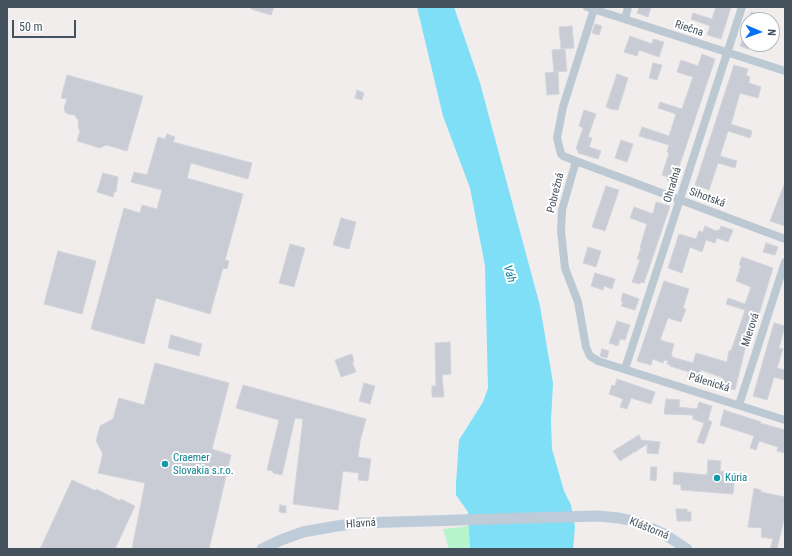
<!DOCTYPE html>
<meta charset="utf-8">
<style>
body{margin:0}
#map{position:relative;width:792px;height:556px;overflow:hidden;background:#f1eded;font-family:"Roboto Condensed",sans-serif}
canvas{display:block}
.frame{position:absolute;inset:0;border:8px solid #44525d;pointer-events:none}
.north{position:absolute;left:740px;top:12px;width:40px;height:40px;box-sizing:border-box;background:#fff;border:1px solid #b4babe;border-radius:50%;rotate:92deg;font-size:11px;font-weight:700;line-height:16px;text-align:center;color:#44525d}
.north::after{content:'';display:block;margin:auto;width:14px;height:18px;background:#0370f5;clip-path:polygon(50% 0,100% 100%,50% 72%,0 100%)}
.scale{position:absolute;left:12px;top:20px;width:64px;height:18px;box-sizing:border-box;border:2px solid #44525d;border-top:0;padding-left:5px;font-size:12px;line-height:14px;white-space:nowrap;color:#44525d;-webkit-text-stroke:3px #fff;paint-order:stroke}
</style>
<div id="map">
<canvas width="792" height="556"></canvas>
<div class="frame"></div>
<div class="north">N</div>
<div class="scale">50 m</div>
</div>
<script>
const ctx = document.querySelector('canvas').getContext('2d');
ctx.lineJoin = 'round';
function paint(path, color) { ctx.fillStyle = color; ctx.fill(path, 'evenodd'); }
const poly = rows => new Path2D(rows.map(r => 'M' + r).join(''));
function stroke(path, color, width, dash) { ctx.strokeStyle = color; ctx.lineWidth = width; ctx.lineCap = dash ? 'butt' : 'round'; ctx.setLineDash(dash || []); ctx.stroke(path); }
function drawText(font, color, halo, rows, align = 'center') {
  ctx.font = font + ' "Roboto Condensed",sans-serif'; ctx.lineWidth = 4; ctx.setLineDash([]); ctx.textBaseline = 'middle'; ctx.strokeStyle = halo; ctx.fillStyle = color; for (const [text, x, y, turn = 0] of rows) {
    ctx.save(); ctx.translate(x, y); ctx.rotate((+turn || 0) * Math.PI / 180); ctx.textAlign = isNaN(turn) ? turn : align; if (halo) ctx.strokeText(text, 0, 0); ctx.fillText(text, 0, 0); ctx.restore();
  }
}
paint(poly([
 [469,526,470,549,449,549,443,529]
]), '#b6f4cd');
paint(poly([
 [417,7,454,7,480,83,540,306,553,383,551,421,552,449,564,491,571,505,575,527,573,549,470,549,468,512,456,495,456,484,459,440,483,402,488,388,485,266,470,188,443,116]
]), '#7edff6');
const building = poly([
 [251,7,274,7,271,15,251,9,251,7],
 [639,7,651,7,648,17,637,13,639,7],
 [716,7,731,7,721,39,707,35,710,26,691,19,693,13,712,19,716,7],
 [751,12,773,19,773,20,749,20,751,12],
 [595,24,602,26,599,35,592,33,595,24],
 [572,26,574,48,561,49,559,27,572,26],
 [747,26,748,27,748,49,740,46,747,26],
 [630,36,652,44,653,39,664,42,659,57,639,50,637,56,624,52,630,36],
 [565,49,567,71,555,72,558,72,559,94,547,95,545,73,554,72,552,50,565,49],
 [702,54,715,59,674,182,667,180,668,177,662,175,669,153,667,152,669,145,639,136,642,127,669,136,676,114,658,108,660,102,682,109,693,77,677,72,681,60,698,66,702,54],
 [653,63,662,65,657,80,649,78,653,63],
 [734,65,748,69,746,75,750,77,749,83,761,87,758,98,740,93,731,124,752,131,750,138,728,131,720,156,737,161,735,168,718,163,709,190,695,185,734,65],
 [617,74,628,78,618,110,614,109,614,110,606,107,617,74],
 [67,75,143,96,127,151,106,145,100,148,77,141,80,131,78,127,79,122,75,115,68,114,65,112,64,108,67,99,61,98,67,75],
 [357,90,364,93,362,100,355,98,357,90],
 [584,110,596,114,588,137,592,138,589,147,601,151,598,159,578,153,578,150,576,149,583,128,579,126,584,110],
 [167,134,175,137,173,142,252,163,248,179,191,163,187,178,243,194,225,260,229,261,227,269,223,268,210,314,156,298,144,344,91,329,124,208,140,213,142,205,157,209,162,190,131,182,134,172,147,175,158,137,165,139,167,134],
 [621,140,633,144,627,162,615,158,621,140],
 [103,173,118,177,116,192,114,192,113,197,97,192,103,173],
 [784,185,785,185,785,226,770,221,784,185],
 [606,186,619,190,605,231,592,227,606,186],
 [656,202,670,206,644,283,641,282,640,284,632,282,640,260,637,259,641,248,640,247,647,224,630,218,634,207,653,214,656,202],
 [341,218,356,222,349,249,333,245,341,218],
 [705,226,716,231,717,230,720,230,721,226,733,230,728,242,717,238,715,243,706,240,702,252,690,247,682,273,668,268,679,234,696,239,699,231,703,232,705,226],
 [766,243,778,247,775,255,763,252,766,243],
 [290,244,305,248,294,287,279,283,290,244],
 [588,247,601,251,596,267,583,263,588,247],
 [58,251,96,261,82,314,44,304,58,251],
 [742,257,773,268,756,324,755,324,747,345,746,345,735,390,721,386,723,378,701,370,697,381,687,378,689,372,670,366,670,365,667,364,668,361,664,360,663,363,653,359,651,365,637,361,664,281,689,289,683,308,686,309,681,322,668,318,660,340,674,344,671,355,672,355,672,357,693,363,696,353,727,362,729,351,731,351,745,310,726,304,728,298,745,304,751,287,736,281,741,266,739,265,742,257],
 [595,273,615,279,612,289,604,286,603,290,591,286,595,273],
 [623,293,639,299,635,310,621,306,623,302,621,301,623,293],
 [617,321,630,325,625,340,620,339,618,346,609,343,617,321],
 [774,323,785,326,779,348,783,349,777,368,785,370,785,380,774,377,767,400,753,396,774,323],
 [171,335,202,344,199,356,168,348,171,335],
 [450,342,451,374,442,375,444,397,432,397,432,386,436,386,435,343,450,342],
 [602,349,609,351,607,358,600,356,602,349],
 [352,354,354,362,352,362,356,372,341,377,335,360,352,354],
 [155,363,229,383,212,449,231,455,209,549,132,549,145,483,98,473,103,454,96,441,100,426,113,419,119,398,144,405,155,363],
 [617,379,655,392,651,404,631,398,627,409,620,407,623,399,609,394,612,385,615,386,617,379],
 [364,383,375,386,370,404,359,401,364,383],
 [243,385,366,419,360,441,358,457,371,459,368,481,358,480,359,473,343,471,338,510,293,504,303,419,295,418,282,475,273,473,273,471,267,470,279,420,236,408,243,385],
 [666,399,680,400,679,407,697,409,699,402,712,406,708,420,712,422,704,444,697,442,704,423,693,419,693,415,664,414,666,399],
 [724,410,761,422,760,423,785,430,785,453,777,451,778,447,759,441,756,450,750,448,754,436,720,425,724,410],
 [639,435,641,440,660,442,658,454,647,453,647,444,635,452,632,452,633,453,620,461,613,451,639,435],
 [708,460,721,461,720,471,735,473,733,494,681,490,681,485,673,484,674,472,707,475,708,460],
 [651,467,657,467,656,481,650,480,651,467],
 [72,480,96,491,96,489,120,501,121,499,135,506,115,549,40,549,72,480],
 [754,488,761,490,761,492,785,497,785,515,777,549,770,549,773,539,761,537,762,528,748,527,754,488],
 [280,505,286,506,286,513,279,512,280,505],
 [676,509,687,509,687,512,691,512,691,521,677,521,676,509]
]);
paint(building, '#c9ccd4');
stroke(building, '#d1d4da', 1);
stroke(poly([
 [587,7,785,71],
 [594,9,563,107,557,138,561,154,563,156,576,161,785,239],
 [625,19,628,7],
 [576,161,562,210,561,231,565,268,578,302,586,347,590,356,598,361,785,420],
 [625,369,742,7],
 [739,405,785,262]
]), '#bcc9d2', 8);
stroke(poly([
 [262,549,281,540,303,532,337,526,359,523,597,516,619,518,637,522,664,534,687,549]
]), '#becbd9', 11);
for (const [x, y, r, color] of [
 [165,464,4,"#0f9aa8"],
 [717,478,4,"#0f9aa8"]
]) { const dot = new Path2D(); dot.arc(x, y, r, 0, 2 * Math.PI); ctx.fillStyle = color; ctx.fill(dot); stroke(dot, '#fff', 1.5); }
drawText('11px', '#44525d', '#fff', [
 ["Riečna",689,29,18],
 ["Ohradná",673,185,-73],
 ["Pobrežná",556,193,-76],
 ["Sihotská",707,198,20],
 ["Mierová",751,330,-72],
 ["Pálenická",709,383,17],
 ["Hlavná",361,524,-4],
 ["Kláštorná",649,529,22]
]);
drawText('11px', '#0d838f', '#fff', [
 ["Craemer",173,458],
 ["Slovakia s.r.o.",173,471],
 ["Kúria",725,478]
], 'left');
drawText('italic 12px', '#037e9c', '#fff', [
 ["Váh",509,274,75]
]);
</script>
